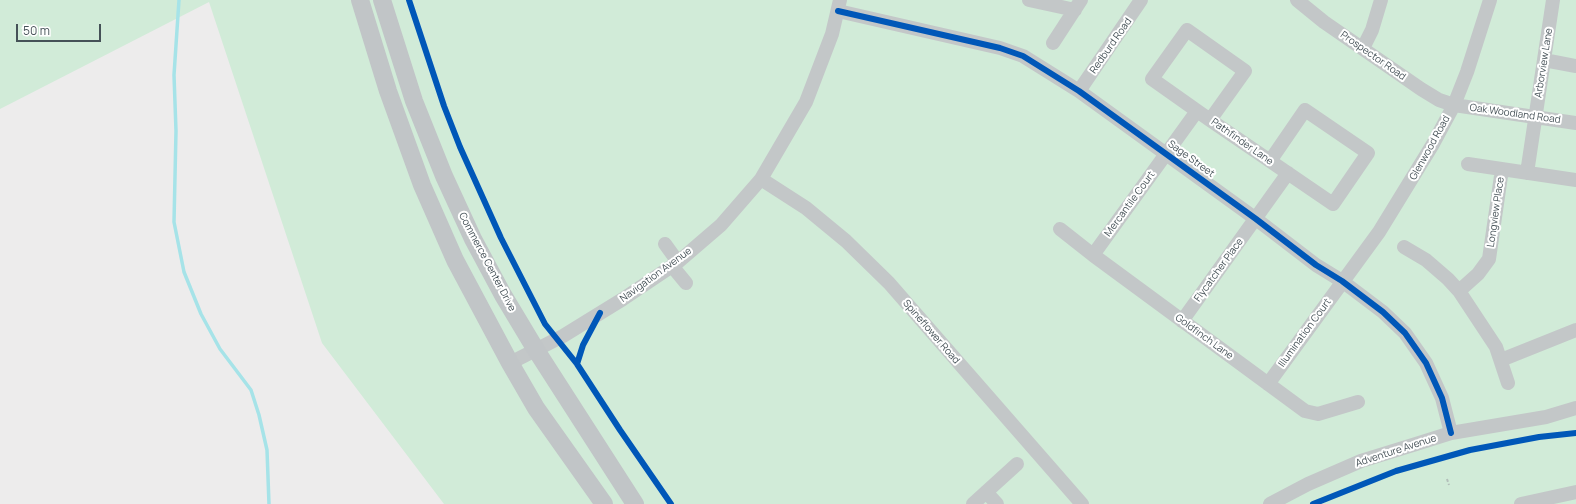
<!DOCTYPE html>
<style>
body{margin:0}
#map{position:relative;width:1576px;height:504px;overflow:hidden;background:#edecec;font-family:Manrope,sans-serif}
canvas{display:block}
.scale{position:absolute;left:16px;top:24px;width:85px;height:18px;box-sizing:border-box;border:2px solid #455157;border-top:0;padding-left:5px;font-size:12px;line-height:14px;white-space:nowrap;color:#455157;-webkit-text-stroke:3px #fff;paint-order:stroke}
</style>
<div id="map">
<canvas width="1576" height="504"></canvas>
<div class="scale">50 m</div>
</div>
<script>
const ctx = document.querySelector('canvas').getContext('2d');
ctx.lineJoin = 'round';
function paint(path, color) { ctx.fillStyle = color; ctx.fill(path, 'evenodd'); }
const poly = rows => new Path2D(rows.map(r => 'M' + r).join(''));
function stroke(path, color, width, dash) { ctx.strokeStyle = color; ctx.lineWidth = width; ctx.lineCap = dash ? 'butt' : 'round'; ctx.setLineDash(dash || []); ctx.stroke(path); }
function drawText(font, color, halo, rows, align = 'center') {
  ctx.font = font + ' Manrope,sans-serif'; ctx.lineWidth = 4; ctx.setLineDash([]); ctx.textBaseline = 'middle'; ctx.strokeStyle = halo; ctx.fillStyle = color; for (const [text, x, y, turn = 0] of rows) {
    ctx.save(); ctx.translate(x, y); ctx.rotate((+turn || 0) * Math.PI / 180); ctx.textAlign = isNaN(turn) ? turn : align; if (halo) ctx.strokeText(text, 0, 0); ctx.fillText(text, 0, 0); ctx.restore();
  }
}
paint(poly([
 [0,0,1576,0,1576,504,444,504,322,343,209,2,0,109]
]), '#d1ebd8');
stroke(poly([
 [179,0,174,75,176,131,174,222,184,272,201,314,220,349,251,390,259,415,267,450,269,504]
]), '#a6e3e8', 3.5);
stroke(poly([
 [1447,479,1449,485]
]), '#b3bfba', 2, [3, 2]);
stroke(poly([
 [1029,0,1075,10],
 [1297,0,1324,22,1421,89,1439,100,1454,105,1576,123],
 [838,11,1000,48,1023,56,1079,91,1256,219,1316,265,1342,281,1383,312,1405,333,1426,363,1442,398,1451,433],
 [1053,43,1081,0],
 [1363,48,1372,30,1381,0],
 [1544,60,1576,66],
 [1079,91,1141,0],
 [1210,120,1245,71,1187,30,1152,79,1210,120,1333,204,1368,153,1305,110,1270,161],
 [1468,164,1576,180],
 [1527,173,1553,0],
 [761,179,806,208,846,241,889,283,1082,504],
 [1060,229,1093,255,1305,411,1318,414,1358,402],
 [665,244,678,262],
 [1404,247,1426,260,1448,279,1459,291,1496,347,1508,383],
 [1093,255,1197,111],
 [672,266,686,283],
 [1459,291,1478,274,1489,259,1502,169],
 [1182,321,1288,173],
 [1501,360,1576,330],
 [510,363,563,336,623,299,678,262,721,225,761,179,806,102,832,34,840,0],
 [1268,384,1379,232,1433,144,1454,105,1467,72,1490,0],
 [986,492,997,504],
 [973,504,1017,464],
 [1270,504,1308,484,1361,461,1416,444,1451,433,1546,417,1576,408],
 [1521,504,1576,492]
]), '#c3c7c8', 14);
stroke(poly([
 [360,0,388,91,422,185,455,260,510,363,536,408,604,504],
 [382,0,414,101,444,176,473,239,503,295,536,350,635,504]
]), '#c1c5c7', 18);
stroke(poly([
 [409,0,444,106,460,147,501,238,545,324,577,364,620,430,671,504],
 [838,11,1000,48,1023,56,1079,91,1256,219,1316,265,1342,281,1383,312,1405,333,1426,363,1442,398,1451,433],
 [577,364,583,345,600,313],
 [1313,504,1396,471,1470,450,1539,437,1576,433]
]), '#0057b8', 6);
drawText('10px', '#455157', '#fff', [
 ["Redburd Road",1111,46,-55],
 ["Prospector Road",1373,56,35],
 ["Arborview Lane",1544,63,-81],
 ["Oak Woodland Road",1515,114,8],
 ["Pathfinder Lane",1242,142,35],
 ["Glenwood Road",1430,148,-61],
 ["Sage Street",1191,159,36],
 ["Mercantile Court",1130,204,-54],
 ["Longview Place",1496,212,-82],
 ["Commerce Center Drive",487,262,62],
 ["Flycatcher Place",1219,270,-54],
 ["Navigation Avenue",656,275,-36],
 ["Spineflower Road",931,332,49],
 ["Illumination Court",1305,333,-54],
 ["Goldfinch Lane",1204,337,36],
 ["Adventure Avenue",1396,451,-18]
]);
</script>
